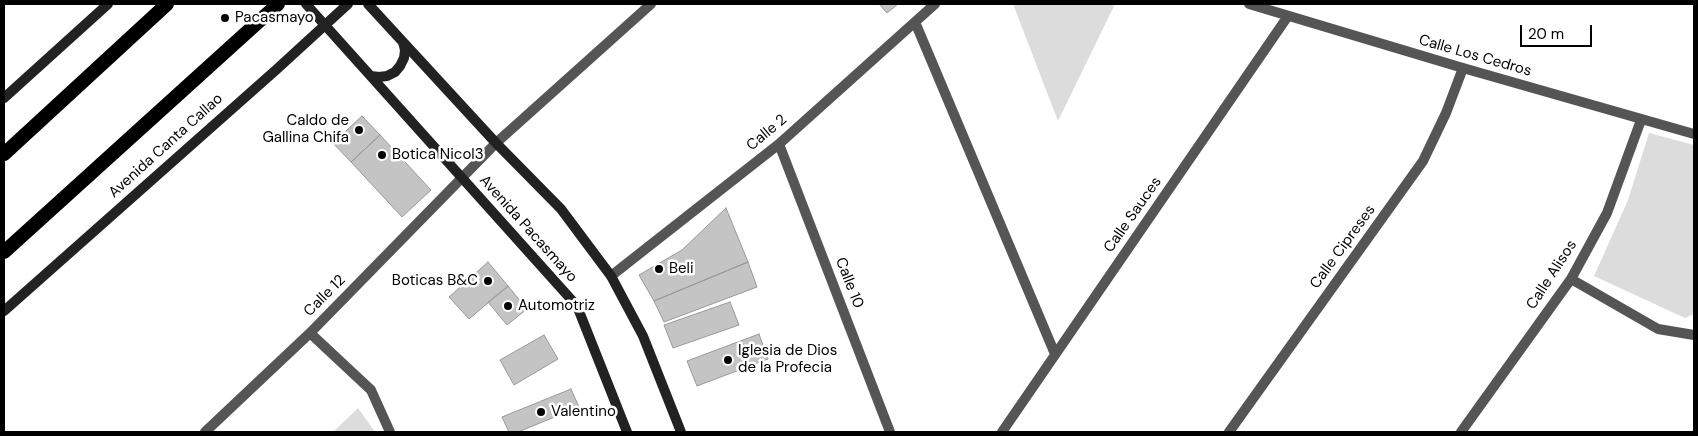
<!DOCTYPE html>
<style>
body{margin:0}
#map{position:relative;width:1698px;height:436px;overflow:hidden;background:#fff;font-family:"DM Sans",sans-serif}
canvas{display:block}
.frame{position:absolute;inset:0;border:5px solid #000;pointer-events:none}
.scale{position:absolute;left:1520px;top:25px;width:72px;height:22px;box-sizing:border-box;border:2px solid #000;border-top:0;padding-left:6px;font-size:15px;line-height:18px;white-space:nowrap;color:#000;-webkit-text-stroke:4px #fff;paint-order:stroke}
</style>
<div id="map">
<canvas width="1698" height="436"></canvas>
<div class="frame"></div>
<div class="scale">20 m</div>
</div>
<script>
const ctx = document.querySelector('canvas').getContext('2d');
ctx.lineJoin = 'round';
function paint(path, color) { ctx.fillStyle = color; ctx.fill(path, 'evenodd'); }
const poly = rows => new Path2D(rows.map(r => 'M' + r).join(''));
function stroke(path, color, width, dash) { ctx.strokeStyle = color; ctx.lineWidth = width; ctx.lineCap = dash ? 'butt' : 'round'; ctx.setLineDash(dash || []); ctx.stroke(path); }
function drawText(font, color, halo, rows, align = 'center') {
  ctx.font = font + ' "DM Sans",sans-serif'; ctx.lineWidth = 5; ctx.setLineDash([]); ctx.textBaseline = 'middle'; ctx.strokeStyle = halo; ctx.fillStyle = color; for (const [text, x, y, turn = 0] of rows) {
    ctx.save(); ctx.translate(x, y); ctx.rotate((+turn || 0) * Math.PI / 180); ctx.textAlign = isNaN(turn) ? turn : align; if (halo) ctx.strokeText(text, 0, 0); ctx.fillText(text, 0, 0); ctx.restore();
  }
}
paint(poly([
 [1013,4,1115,4,1058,121],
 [1649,133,1694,145,1694,314,1685,318,1594,276,1628,200],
 [358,408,375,432,333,432]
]), '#dcdcdc');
const building = poly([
 [879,4,898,4,887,13,879,4],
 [362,116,380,135,351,162,333,143,362,116],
 [380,135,431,190,402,217,351,162,380,135],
 [726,208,748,262,654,301,639,275,682,250,726,208],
 [488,262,508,286,469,319,449,297,488,262],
 [748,262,757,287,664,322,654,301,748,262],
 [508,286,527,309,507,325,488,302,508,286],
 [730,302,739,325,673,348,664,325,730,302],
 [759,334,768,359,697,386,687,361,759,334],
 [544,335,558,359,514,385,500,360,544,335],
 [571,389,579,407,518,432,509,432,502,417,571,389]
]);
paint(building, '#c4c4c4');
stroke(building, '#999', 1);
stroke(poly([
 [1249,4,1463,68,1694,134],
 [915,22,1055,354],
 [779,144,890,432],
 [611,276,779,144,935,4],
 [1571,279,1658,329,1694,335],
 [310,333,371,390,390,432],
 [205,432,310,333,496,143,651,4],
 [1002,432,1288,16],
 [1229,432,1423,161,1446,113,1463,68],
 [1461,432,1571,279,1607,213,1641,120]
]), '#555', 10);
stroke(poly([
 [306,4,577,306,627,432],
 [368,4,496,143,561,209,611,276,643,336,681,432],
 [371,76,379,77,387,76,395,72,400,66,404,58,405,50,403,42],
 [4,98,108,4],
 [4,311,277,69,348,4]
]), '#222', 10);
stroke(poly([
 [4,154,167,4],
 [4,252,278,4]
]), '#000', 14);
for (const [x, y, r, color] of [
 [225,18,5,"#000"],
 [359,130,5,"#000"],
 [382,155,5,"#000"],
 [659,269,5,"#000"],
 [488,281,5,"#000"],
 [508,306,5,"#000"],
 [728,360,5,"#000"],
 [541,412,5,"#000"]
]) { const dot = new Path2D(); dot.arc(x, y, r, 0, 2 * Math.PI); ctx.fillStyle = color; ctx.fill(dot); stroke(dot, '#fff', 2); }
drawText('15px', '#000', '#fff', [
 ["Pacasmayo",235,18],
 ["Caldo de",349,121,"right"],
 ["Gallina Chifa",349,138,"right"],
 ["Botica Nicol3",392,155],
 ["Beli",669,269],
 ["Boticas B&C",478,281,"right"],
 ["Automotriz",518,306],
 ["Iglesia de Dios",738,351],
 ["de la Profecia",738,368],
 ["Valentino",551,412]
], 'left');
drawText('15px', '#000', '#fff', [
 ["Calle Los Cedros",1475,56,16],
 ["Calle 2",767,133,-40],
 ["Avenida Canta Callao",166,146,-42],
 ["Calle Sauces",1133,215,-55],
 ["Avenida Pacasmayo",528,229,48],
 ["Calle Cipreses",1343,247,-54],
 ["Calle Alisos",1552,275,-57],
 ["Calle 10",849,283,69],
 ["Calle 12",325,296,-45]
]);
</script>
